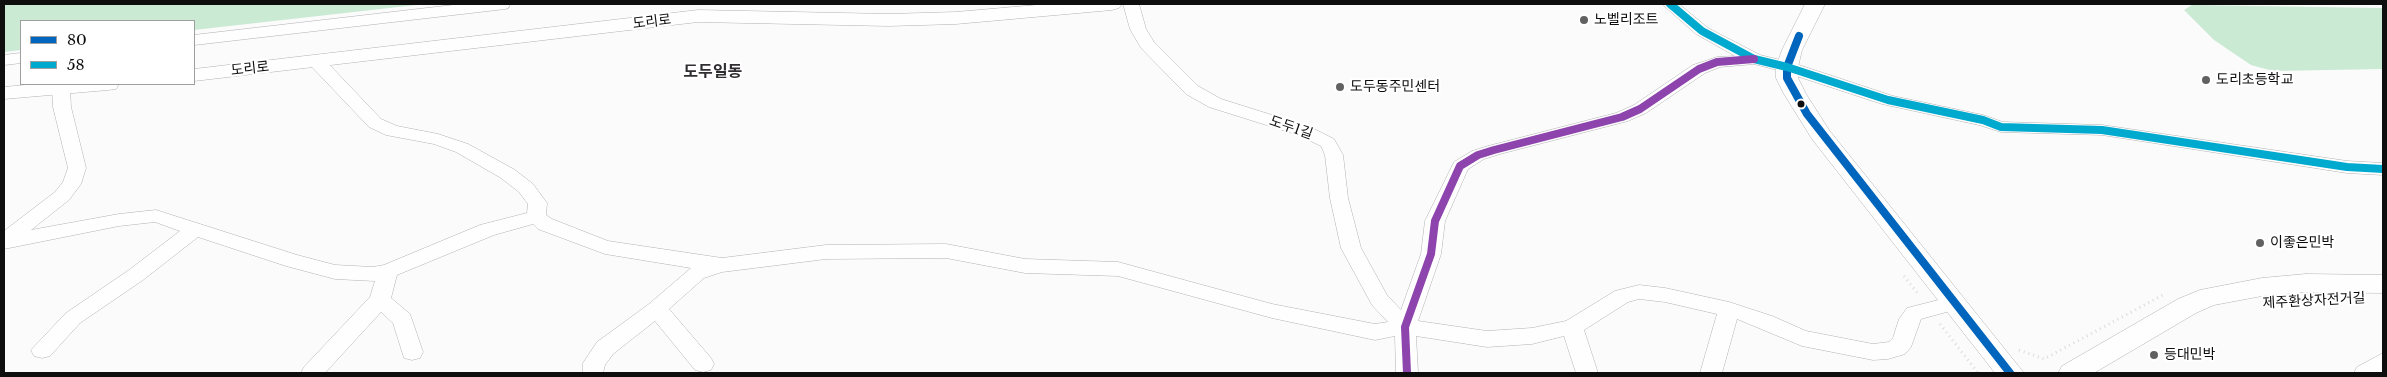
<!DOCTYPE html>
<meta charset="utf-8">
<style>
body{margin:0}
#map{position:relative;width:2387px;height:377px;overflow:hidden;background:#fbfbfc;font-family:"Libre Baskerville",serif}
canvas{display:block}
.frame{position:absolute;inset:0;border:5px solid #0e0e0f;pointer-events:none}
.legend{position:absolute;left:20px;top:20px;width:175px;height:65px;box-sizing:border-box;background:#fff;border:1px solid #9f9f9f;margin:0;padding:6px 9px;list-style:none;font-size:15px;color:#0e0e0f}
.legend li{display:flex;align-items:center;gap:10px;height:25px}
.legend b{width:25px;border:1px solid #9f9f9f}
</style>
<div id="map">
<canvas width="2387" height="377"></canvas>
<div class="frame"></div>
<ul class="legend">
<li><b style="height:6px;background:#0065bd"></b>80</li>
<li><b style="height:6px;background:#00a9ce"></b>58</li>
</ul>
</div>
<script>
const ctx = document.querySelector('canvas').getContext('2d');
ctx.lineJoin = 'round';
function paint(path, color) { ctx.fillStyle = color; ctx.fill(path, 'evenodd'); }
const poly = rows => new Path2D(rows.map(r => 'M' + r).join(''));
function stroke(path, color, width, dash) { ctx.strokeStyle = color; ctx.lineWidth = width; ctx.lineCap = dash ? 'butt' : 'round'; ctx.setLineDash(dash || []); ctx.stroke(path); }
function drawText(font, color, halo, rows, align = 'center') {
  ctx.font = font + ' "Libre Baskerville","Noto Sans KR",serif'; ctx.lineWidth = 4.5; ctx.setLineDash([]); ctx.textBaseline = 'middle'; ctx.strokeStyle = halo; ctx.fillStyle = color; for (const [text, x, y, turn = 0] of rows) {
    ctx.save(); ctx.translate(x, y); ctx.rotate((+turn || 0) * Math.PI / 180); ctx.textAlign = isNaN(turn) ? turn : align; if (halo) ctx.strokeText(text, 0, 0); ctx.fillText(text, 0, 0); ctx.restore();
  }
}
paint(poly([
 [4,4,425,4,194,30,194,21,21,21,21,50,4,52],
 [2192,5,2383,8,2383,69,2273,71,2251,65,2214,40,2184,10]
]), '#caead3');
const service = poly([
 [194,40,505,4],
 [4,60,21,58]
]);
const minor = poly([
 [1123,4,1139,4,1146,29,1154,42,1198,86,1221,99,1310,127,1334,139,1343,155,1348,198,1361,248,1387,295,1401,310,1421,254,1425,221,1454,162,1472,151,1488,146,1616,113,1634,105,1693,65,1717,57,1735,56,1696,34,1662,4,1679,4,1708,28,1760,55,1793,63,1893,96,1983,115,2003,122,2102,125,2347,161,2383,163,2383,175,2347,173,2102,135,2001,132,1979,125,1882,104,1781,71,1754,64,1720,67,1705,73,1646,113,1628,121,1500,154,1484,159,1468,169,1445,221,1441,254,1418,321,1487,331,1532,328,1566,321,1615,291,1639,285,1665,288,1729,302,1772,316,1806,331,1873,344,1889,342,1893,338,1899,319,1907,308,1954,296,1961,298,1964,303,1961,308,1921,319,1911,347,1905,354,1888,359,1873,360,1802,346,1737,319,1722,373,1700,373,1717,314,1665,302,1639,299,1628,302,1584,330,1598,373,1576,373,1564,336,1532,344,1487,347,1416,336,1418,373,1396,373,1395,336,1375,340,1272,318,1118,276,1025,273,946,258,826,259,722,272,704,278,669,309,711,358,714,364,711,370,703,372,695,370,655,321,613,354,605,365,603,373,583,373,583,363,597,342,649,304,691,268,605,254,538,229,533,224,494,235,397,275,391,298,410,314,423,352,420,358,412,360,404,358,393,323,381,312,325,373,301,373,304,367,370,297,375,281,335,279,286,266,198,237,143,280,80,323,50,356,42,358,34,356,31,350,66,313,129,270,180,231,155,222,119,226,4,249,4,231,55,192,63,182,68,168,53,107,52,89,55,85,61,84,67,85,70,89,71,107,86,168,81,184,69,200,31,230,119,214,156,210,297,255,335,265,373,267,384,265,480,225,527,213,528,204,519,192,501,178,456,152,434,144,386,135,369,127,311,66,309,62,311,58,317,57,323,58,381,119,397,126,438,134,468,144,515,170,533,184,547,203,546,215,552,219,608,241,722,258,826,245,946,244,1025,259,1118,262,1272,304,1375,324,1388,322,1372,305,1341,248,1330,198,1325,155,1321,146,1298,135,1209,107,1186,94,1141,48,1130,29,1123,4],
 [2383,353,2383,372,2354,373,2357,367,2383,353]
]);
const tertiary = poly([
 [1048,4,1122,4,1119,8,1112,10,956,24,889,26,698,22,194,81,194,69,698,10,889,14,956,12,1048,4],
 [1805,4,1825,4,1802,50,1798,67,1798,78,1806,94,1829,130,2024,373,1995,373,1812,139,1784,94,1776,78,1776,67,1782,50,1805,4],
 [36,84,119,84,116,89,108,90,4,99,4,87,36,84],
 [2306,274,2383,275,2383,293,2306,292,2262,296,2214,305,2196,313,2094,373,2058,373,2062,366,2178,299,2200,290,2262,278,2306,274]
]);
stroke(service, '#b2b2b3', 11);
stroke(minor, '#b2b2b3', 1);
stroke(tertiary, '#b2b2b3', 1);
stroke(poly([
 [1904,276,1919,295],
 [1940,324,1978,373],
 [2019,350,2044,359,2163,295]
]), '#dbdbdb', 3, [1, 4]);
stroke(service, '#fefeff', 10);
paint(minor, '#fefeff');
paint(tertiary, '#fefeff');
stroke(poly([
 [1799,36,1787,67,1787,78,1807,114,2010,373]
]), '#0065bd', 8);
stroke(poly([
 [1670,4,1702,31,1754,59,1787,67,1888,100,1983,120,2001,127,2102,130,2347,167,2383,169]
]), '#00a9ce', 8);
stroke(poly([
 [1407,373,1405,327,1431,254,1435,221,1460,166,1478,155,1494,150,1622,117,1640,109,1699,69,1717,62,1754,59]
]), '#8e44ad', 8);
for (const [x, y, r, color] of [
 [1584,20,5,"#616162"],
 [2206,80,5,"#616162"],
 [1340,87,5,"#616162"],
 [1801,104,4.5,"#0e0e0f"],
 [2260,243,5,"#616162"],
 [2154,355,5,"#616162"]
]) { const dot = new Path2D(); dot.arc(x, y, r, 0, 2 * Math.PI); ctx.fillStyle = color; ctx.fill(dot); stroke(dot, '#fff', 2); }
drawText('14px', '#0e0e0f', '#fff', [
 ["노벨리조트",1594,20],
 ["도리초등학교",2216,80],
 ["도두동주민센터",1350,87],
 ["이좋은민박",2270,243],
 ["등대민박",2164,355]
], 'left');
drawText('14px', '#0e0e0f', '#fff', [
 ["도리로",652,22,-7],
 ["도리로",250,69,-6],
 ["도두1길",1291,128,19],
 ["제주환상자전거길",2314,301,-3]
]);
drawText('bold 16px', '#302e31', '#fff', [
 ["도두일동",713,72]
]);
</script>
